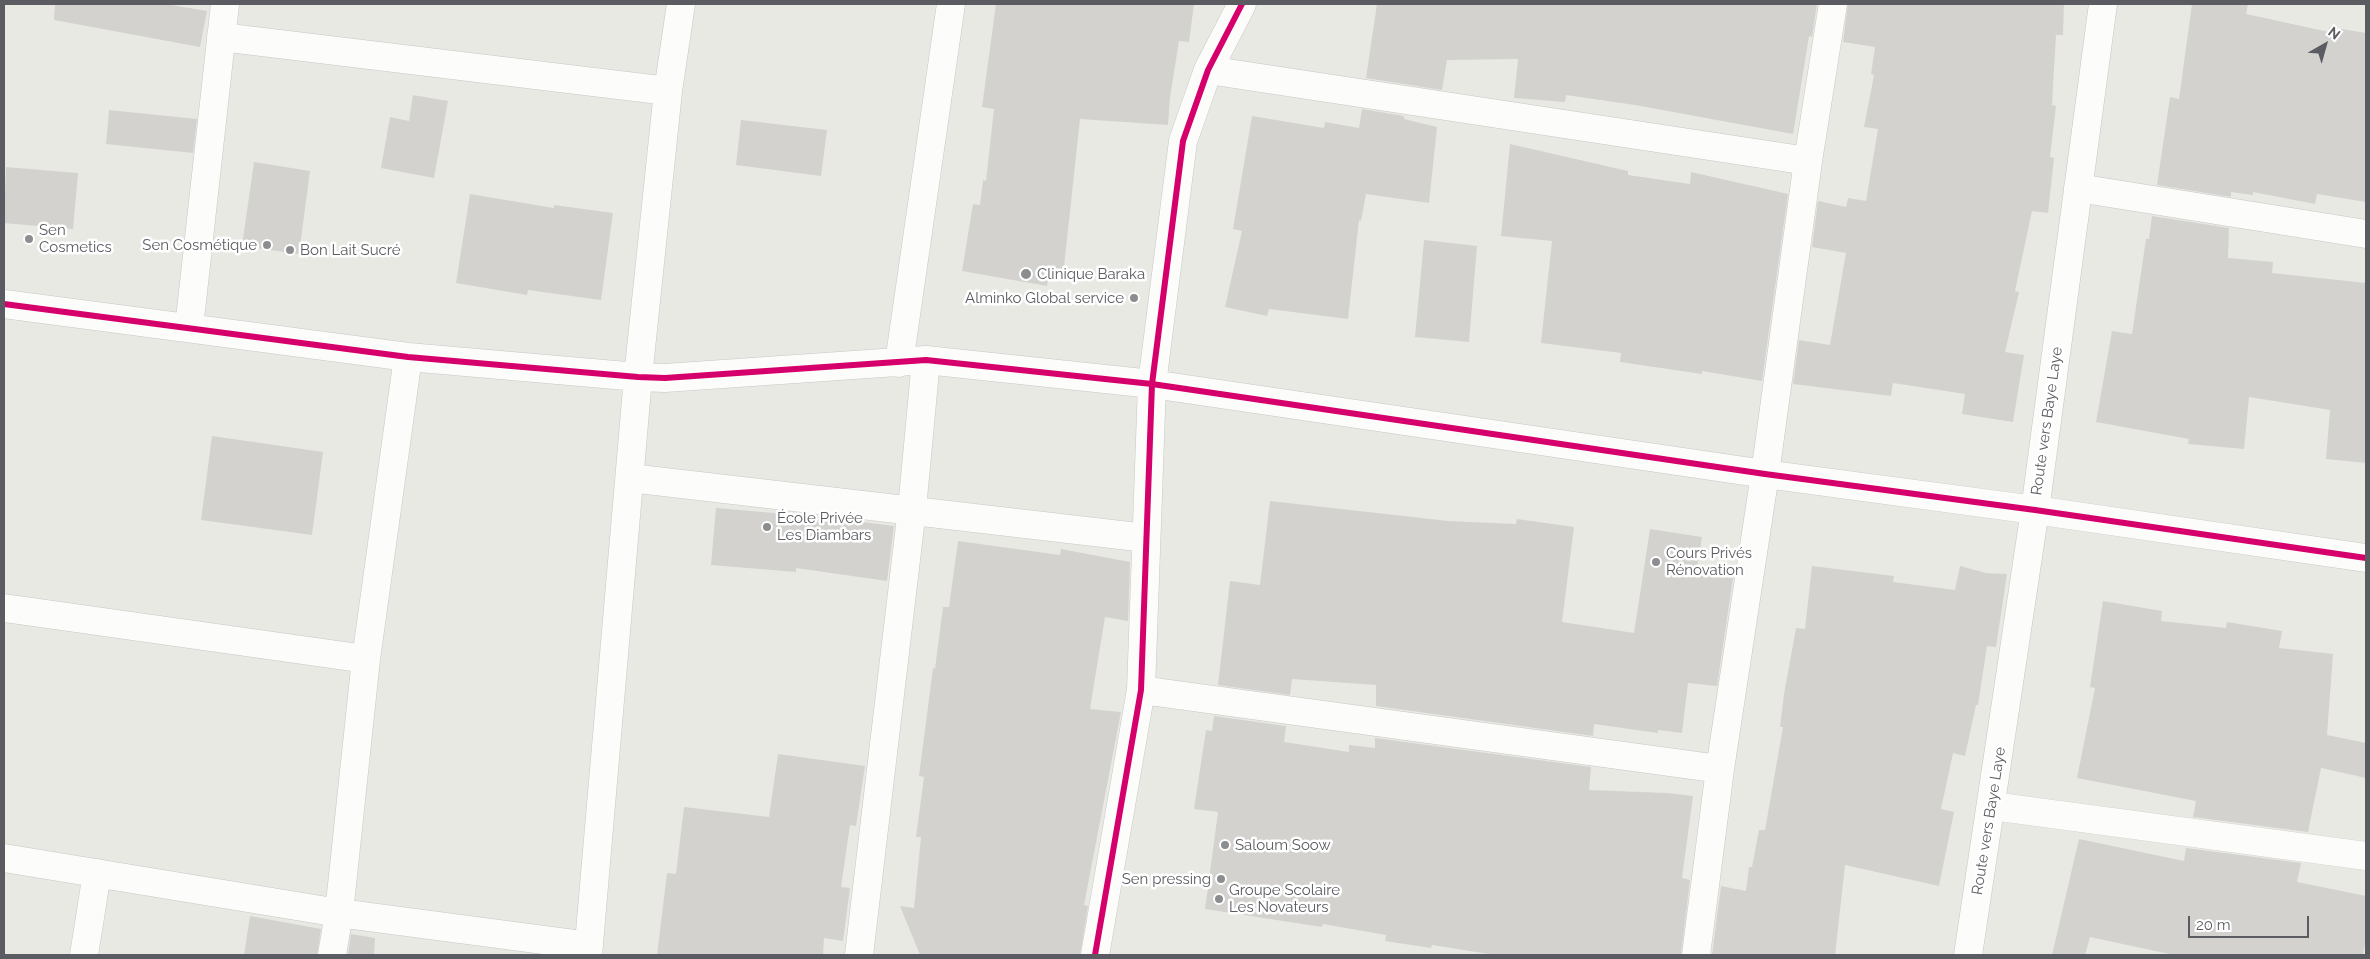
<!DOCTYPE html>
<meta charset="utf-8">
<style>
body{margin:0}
#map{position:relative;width:2370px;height:959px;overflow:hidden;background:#e9e9e4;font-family:Raleway,sans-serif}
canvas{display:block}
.frame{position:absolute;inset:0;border:5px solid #5a5c61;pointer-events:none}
.north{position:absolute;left:2300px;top:20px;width:50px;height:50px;-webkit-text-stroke:4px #fff;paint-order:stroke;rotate:38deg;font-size:14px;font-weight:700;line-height:20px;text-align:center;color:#5a5c61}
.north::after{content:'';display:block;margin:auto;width:18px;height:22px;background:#5a5c61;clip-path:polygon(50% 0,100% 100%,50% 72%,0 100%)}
.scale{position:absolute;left:2188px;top:916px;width:121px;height:22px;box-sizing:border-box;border:2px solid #5a5c61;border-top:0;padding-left:6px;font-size:15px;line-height:18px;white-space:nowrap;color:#5a5c61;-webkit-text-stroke:4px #fff;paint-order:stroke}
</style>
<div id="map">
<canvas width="2370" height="959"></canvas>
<div class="frame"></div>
<div class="north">N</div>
<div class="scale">20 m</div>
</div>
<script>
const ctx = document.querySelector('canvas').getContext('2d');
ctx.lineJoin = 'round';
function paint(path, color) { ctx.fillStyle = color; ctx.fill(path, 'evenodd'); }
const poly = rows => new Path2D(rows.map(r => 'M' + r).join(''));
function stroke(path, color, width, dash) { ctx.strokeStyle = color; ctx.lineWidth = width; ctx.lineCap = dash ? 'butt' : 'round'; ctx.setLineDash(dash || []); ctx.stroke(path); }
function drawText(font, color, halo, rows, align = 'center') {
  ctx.font = font + ' Raleway,sans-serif'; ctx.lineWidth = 5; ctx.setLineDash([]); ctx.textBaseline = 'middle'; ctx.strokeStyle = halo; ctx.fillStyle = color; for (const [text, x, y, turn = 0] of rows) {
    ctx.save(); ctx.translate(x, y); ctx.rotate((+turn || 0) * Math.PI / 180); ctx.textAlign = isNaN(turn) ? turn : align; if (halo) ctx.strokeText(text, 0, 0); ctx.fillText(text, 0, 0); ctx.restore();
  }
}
paint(poly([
 [55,4,166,4,207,11,200,47,54,20],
 [996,4,1194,4,1189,42,1179,41,1170,97,1168,125,1080,119,1063,276,1049,274,1047,286,962,271,973,204,980,205,983,180,986,181,994,109,982,107],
 [1377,4,1817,4,1812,37,1809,36,1793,134,1635,105,1566,95,1565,102,1514,98,1518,59,1447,60,1442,90,1366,78],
 [1848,4,2064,4,2063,35,2056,35,2052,105,2056,106,2050,157,2054,158,2048,213,2032,211,2015,291,2019,292,2005,352,2024,355,2013,422,1962,414,1965,394,1893,383,1891,396,1793,384,1799,340,1830,345,1846,253,1812,247,1818,201,1846,207,1848,198,1866,201,1878,129,1864,127,1874,75,1871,74,1875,47,1843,42],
 [2192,4,2248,4,2246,14,2329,32,2329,27,2366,33,2366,202,2317,194,2315,204,2253,192,2253,195,2231,192,2231,197,2157,185,2170,97,2179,99],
 [413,95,448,101,434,178,381,168,390,117,409,121],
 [1362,109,1404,116,1404,119,1437,127,1429,203,1366,194,1361,221,1359,220,1348,319,1269,309,1267,316,1225,307,1242,231,1233,229,1252,116,1324,128,1325,122,1359,128],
 [109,110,197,119,193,153,106,144],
 [741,120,827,130,821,176,736,165],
 [1510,144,1628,171,1628,175,1690,184,1691,172,1788,194,1762,381,1702,371,1702,374,1620,362,1621,353,1541,343,1552,241,1501,236],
 [254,162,310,171,299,254,242,246],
 [6,167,78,173,73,229,4,223],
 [470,194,554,208,554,205,613,213,601,300,528,290,527,295,456,283],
 [2152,216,2229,228,2228,258,2273,262,2272,273,2366,283,2366,463,2326,459,2330,410,2249,397,2244,449,2188,444,2189,439,2096,422,2112,331,2132,334,2146,239,2149,239],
 [1424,240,1477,246,1469,342,1415,337],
 [212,436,323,452,312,535,201,520],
 [1270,501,1448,521,1516,524,1517,519,1574,527,1562,622,1634,633,1650,529,1702,537,1696,575,1733,578,1717,686,1688,683,1682,733,1658,730,1658,733,1594,724,1593,736,1376,706,1376,685,1292,679,1290,695,1218,685,1230,581,1260,585],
 [716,508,808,516,808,515,894,526,887,581,796,568,796,572,711,565],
 [958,541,1060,555,1061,549,1130,562,1128,621,1105,617,1090,709,1121,712,1084,905,1088,906,1080,955,920,955,900,906,914,908,921,837,916,837,924,777,919,776,933,668,935,669,943,607,949,607],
 [1812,566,1894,576,1893,582,1955,590,1960,566,1986,573,2007,574,1996,647,1987,646,1978,705,1976,705,1965,756,1953,753,1941,809,1954,812,1939,886,1845,865,1835,955,1712,955,1721,886,1746,891,1749,867,1752,867,1759,830,1765,830,1783,727,1780,727,1784,694,1796,628,1805,629],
 [2103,601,2162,611,2161,621,2226,628,2227,622,2282,631,2279,648,2333,654,2327,735,2366,743,2366,778,2321,768,2308,832,2193,817,2196,801,2077,778,2095,688,2090,687],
 [1214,716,1286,726,1284,742,1349,752,1349,745,1375,748,1375,738,1591,767,1589,790,1667,793,1693,796,1682,878,1690,880,1681,955,1495,955,1432,945,1431,948,1385,941,1386,935,1323,924,1322,927,1205,909,1218,812,1194,809,1206,730,1212,731],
 [778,754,865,766,856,826,850,825,841,887,850,888,843,941,824,938,823,955,657,955,667,873,676,874,684,807,769,817],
 [2079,839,2184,861,2186,848,2301,863,2297,882,2366,896,2366,938,2363,955,2174,955,2090,937,2085,955,2052,955],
 [250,916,321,929,317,955,244,955],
 [351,934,375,938,374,955,348,955]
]), '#d3d2cf');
const street = poly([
 [221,37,668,91],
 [1208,70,1808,161],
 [2078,188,2366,234],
 [4,304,408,357,638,377,665,378,926,360,1152,384,1765,474,2035,510,2366,558],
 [189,328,225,4],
 [899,363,951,4],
 [630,478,1146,538],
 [4,608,366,659],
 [1141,690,1720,769],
 [1992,806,2366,856],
 [4,858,339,913,589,946],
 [84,955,97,873],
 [332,955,339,913,366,659,408,357],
 [588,955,638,377,668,91,681,4],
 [859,955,912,509,926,360],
 [1095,955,1141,690,1152,384,1183,141,1208,70,1242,4],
 [1696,955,1720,769,1765,474,1808,161,1833,4],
 [1968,955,2035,510,2103,4]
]);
stroke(street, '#c6c6c4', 29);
stroke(street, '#fcfcfb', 28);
stroke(poly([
 [4,304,408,357,638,377,665,378,926,360,1152,384,1765,474,2035,510,2366,558],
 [1095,955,1141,690,1152,384,1183,141,1208,70,1242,4]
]), '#d6006c', 6);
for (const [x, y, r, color] of [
 [29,239,5,"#8c8d8f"],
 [267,245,5,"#8c8d8f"],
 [290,250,5,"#8c8d8f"],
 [1026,274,6,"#8c8d8f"],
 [1134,298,5,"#8c8d8f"],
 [767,527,5,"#8c8d8f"],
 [1656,562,5,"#8c8d8f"],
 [1225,845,5,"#8c8d8f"],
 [1221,879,5,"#8c8d8f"],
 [1219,899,5,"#8c8d8f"]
]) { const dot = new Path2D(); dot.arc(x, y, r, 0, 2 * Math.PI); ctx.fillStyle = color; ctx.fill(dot); stroke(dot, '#fff', 2); }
drawText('15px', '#5a5c61', '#fff', [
 ["Sen",39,230],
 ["Cosmetics",39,247],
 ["Sen Cosmétique",257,245,"right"],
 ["Bon Lait Sucré",300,250],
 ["Clinique Baraka",1037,274],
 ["Alminko Global service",1124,298,"right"],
 ["École Privée",777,518],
 ["Les Diambars",777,535],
 ["Cours Privés",1666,553],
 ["Rénovation",1666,570],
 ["Saloum Soow",1235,845],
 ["Sen pressing",1211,879,"right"],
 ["Groupe Scolaire",1229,890],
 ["Les Novateurs",1229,907]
], 'left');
drawText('15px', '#5a5c61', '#fff', [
 ["Route vers Baye Laye",2047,421,-82],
 ["Route vers Baye Laye",1989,821,-81]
]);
</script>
